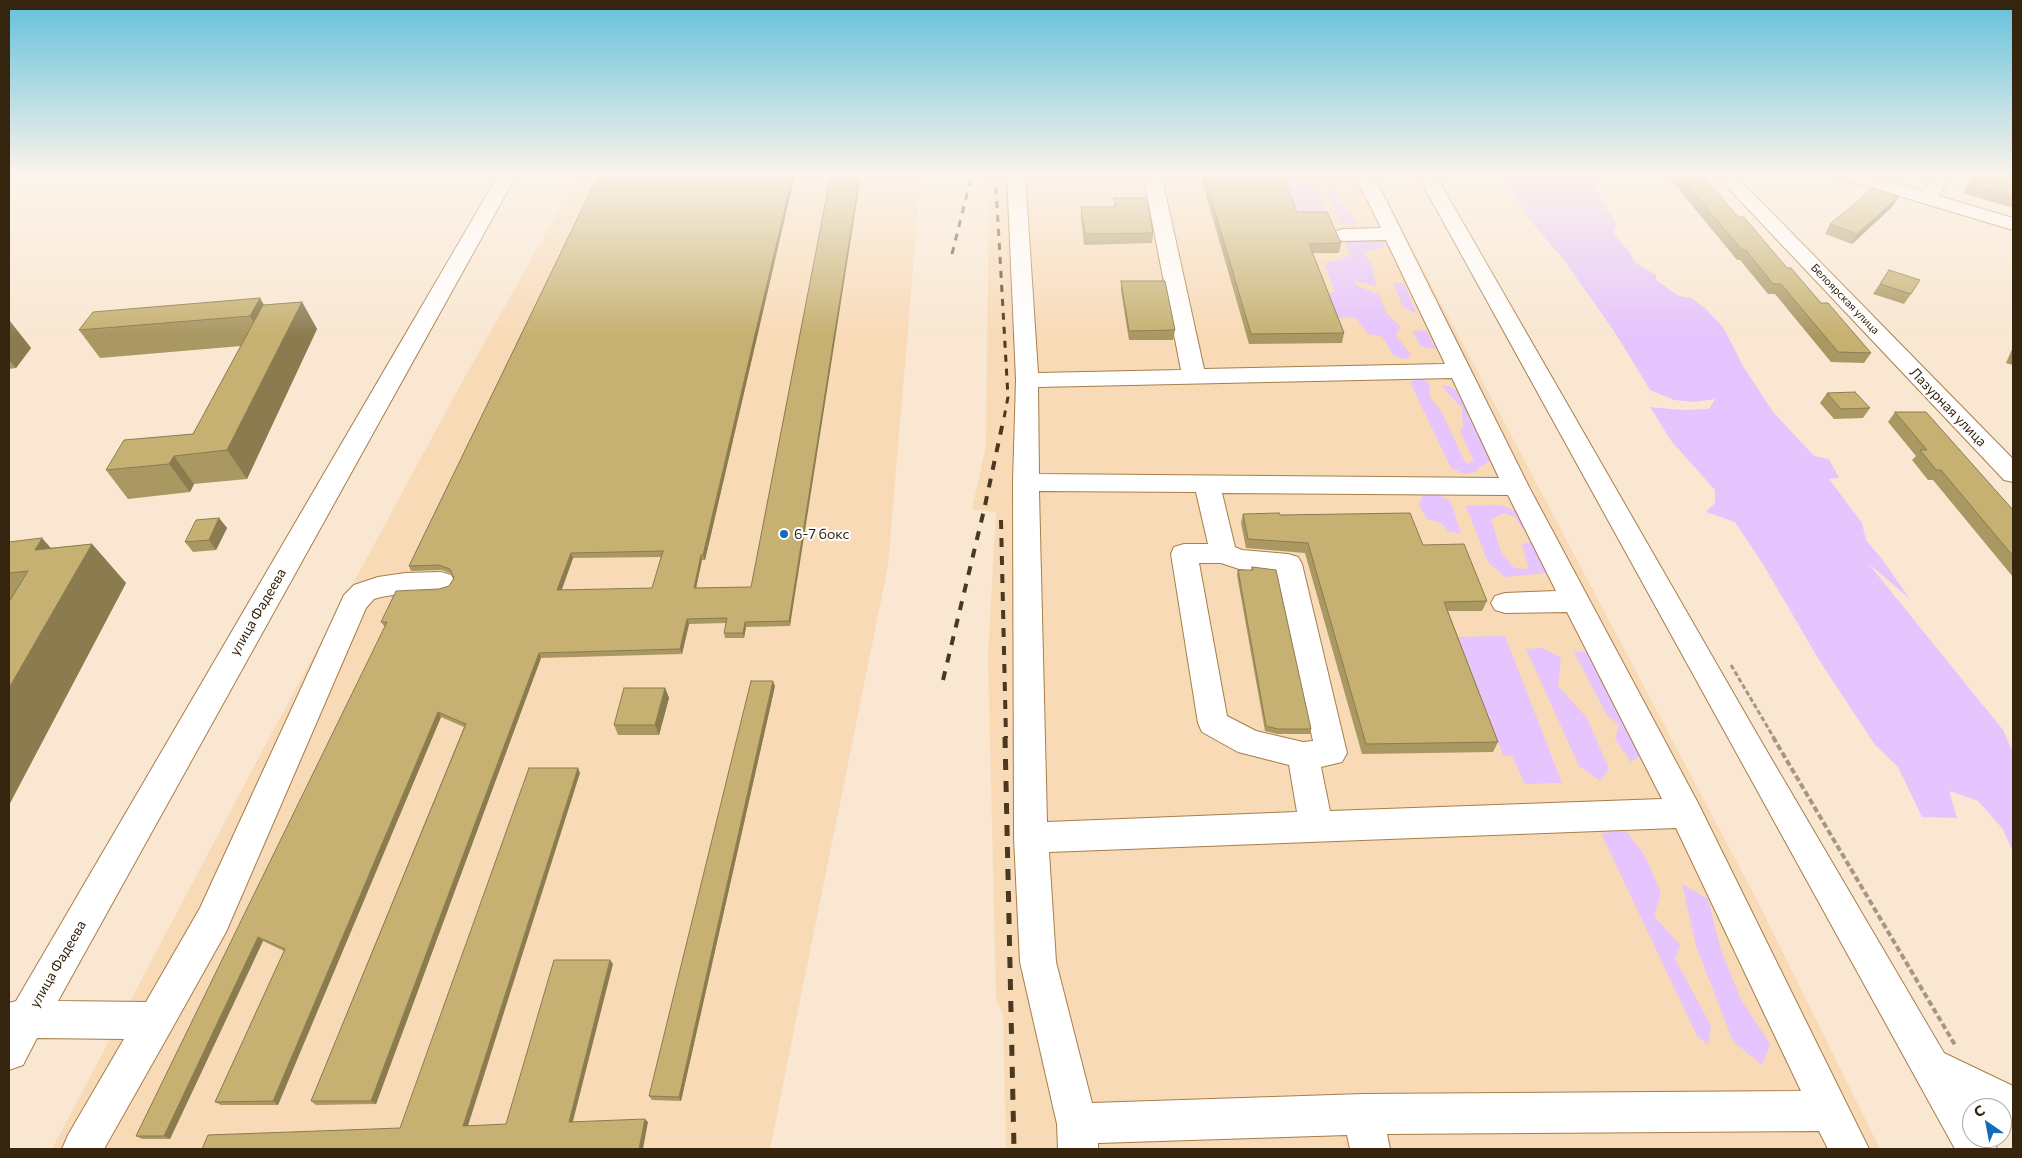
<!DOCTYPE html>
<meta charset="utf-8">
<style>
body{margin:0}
#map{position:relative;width:2022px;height:1158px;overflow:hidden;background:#f9e7d2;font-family:Commissioner,sans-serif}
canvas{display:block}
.frame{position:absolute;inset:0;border:10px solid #35240e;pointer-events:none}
.north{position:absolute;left:1962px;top:1098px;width:50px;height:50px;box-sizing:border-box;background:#fff;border:1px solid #aea79f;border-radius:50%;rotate:327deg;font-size:14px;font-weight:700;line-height:20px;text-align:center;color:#35240e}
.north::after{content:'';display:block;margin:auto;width:18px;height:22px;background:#136bb9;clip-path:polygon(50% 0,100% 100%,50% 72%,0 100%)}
</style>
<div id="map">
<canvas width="2022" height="1158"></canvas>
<div class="frame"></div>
<div class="north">С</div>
</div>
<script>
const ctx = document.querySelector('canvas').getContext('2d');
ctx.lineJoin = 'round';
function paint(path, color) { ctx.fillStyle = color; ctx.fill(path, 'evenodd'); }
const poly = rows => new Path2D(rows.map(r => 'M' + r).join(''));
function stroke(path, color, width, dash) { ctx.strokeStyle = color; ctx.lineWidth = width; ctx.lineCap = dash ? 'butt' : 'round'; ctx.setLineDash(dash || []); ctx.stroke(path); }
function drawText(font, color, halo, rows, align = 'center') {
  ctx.font = font + ' Commissioner,sans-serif'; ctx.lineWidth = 4; ctx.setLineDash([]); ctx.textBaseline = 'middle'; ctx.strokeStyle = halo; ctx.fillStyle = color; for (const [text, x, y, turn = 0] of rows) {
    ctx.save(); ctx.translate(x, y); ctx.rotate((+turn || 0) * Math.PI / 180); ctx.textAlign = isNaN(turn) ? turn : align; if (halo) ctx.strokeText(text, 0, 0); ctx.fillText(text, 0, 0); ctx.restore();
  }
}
paint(poly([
 [579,174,921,174,888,566,770,1149,52,1149,267,742,460,386],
 [989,174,1373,174,1760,906,1880,1149,1006,1149,1003,1015,996,998,988,655,996,512,972,509,986,446]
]), '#f8dab7');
paint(poly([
 [1346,174,1349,174,1357,180,1365,196,1353,193,1347,182,1337,181,1335,186,1340,194,1336,199,1345,205,1357,221,1356,227,1340,223,1327,191,1327,180,1335,176,1345,177],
 [1500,174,1590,174,1607,210,1617,225,1613,232,1630,253,1634,262,1656,275,1656,280,1679,296,1691,298,1705,308,1723,327,1743,366,1773,412,1814,456,1829,459,1839,478,1829,479,1862,523,1866,540,1882,559,1910,599,1868,563,2003,730,2013,753,2013,851,2002,828,1978,801,1949,791,1957,818,1922,817,1898,767,1875,745,1819,660,1763,564,1735,522,1706,512,1715,503,1715,490,1672,442,1650,407,1681,410,1709,409,1715,399,1695,402,1674,400,1650,390,1614,331,1563,259,1534,225],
 [1305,179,1314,182,1327,215,1308,213,1288,204,1279,180],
 [1357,234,1380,241,1387,247,1363,252,1372,265,1376,286,1352,280,1359,287,1379,294,1386,313,1400,326,1396,336,1411,355,1406,359,1394,356,1382,336,1368,334,1355,317,1332,318,1323,295,1335,292,1324,263,1339,260,1350,255,1344,240],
 [1393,283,1404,283,1417,314,1403,307],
 [1426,330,1436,349,1420,346,1413,331],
 [1422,378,1429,384,1430,397,1442,413,1466,464,1474,461,1460,431,1463,427,1462,408,1441,385,1451,387,1463,395,1490,451,1489,462,1480,467,1475,472,1465,474,1451,468,1410,382],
 [1438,494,1451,502,1461,534,1449,532,1441,523,1427,519,1419,505,1423,495],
 [1501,505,1518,512,1533,533,1523,529,1515,517,1504,513,1491,519,1501,552,1514,568,1529,569,1522,544,1532,541,1541,554,1546,573,1505,577,1488,562,1466,506],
 [1505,636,1562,783,1525,784,1512,756,1503,755,1458,637],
 [1543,648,1561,658,1558,686,1587,718,1609,769,1600,781,1579,766,1526,649],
 [1574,652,1589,652,1642,755,1631,762,1615,739,1619,725,1607,715],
 [1626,831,1644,854,1661,893,1654,916,1680,945,1675,959,1711,1026,1708,1045,1697,1036,1601,833],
 [1682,884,1708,899,1721,950,1741,1000,1770,1044,1762,1065,1733,1041,1696,946]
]), '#e6c4fd');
const minor = poly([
 [499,174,517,174,58,1001,146,1002,200,908,344,595,354,585,378,577,405,573,441,572,451,575,455,582,451,589,441,592,405,593,381,597,374,599,366,608,226,932,169,1034,104,1149,62,1149,68,1135,124,1039,37,1038,23,1065,9,1070,9,1003,16,1001,499,174],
 [1007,174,1025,174,1038,373,1181,370,1143,174,1161,174,1204,369,1445,364,1386,240,1343,241,1336,239,1333,235,1336,231,1343,229,1381,228,1360,185,1352,174,1370,174,1378,184,1529,487,1698,803,1869,1149,1828,1149,1819,1131,1387,1134,1390,1149,1350,1149,1347,1135,1098,1143,1098,1149,1058,1149,1057,1124,1020,962,1014,838,1013,482,1016,380,1007,174],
 [1452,378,1499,478,1039,474,1038,387,1452,378],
 [1039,491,1196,492,1208,544,1184,544,1174,547,1171,554,1198,723,1202,732,1238,752,1289,765,1297,812,1047,822,1039,491],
 [1222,493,1508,495,1556,591,1505,593,1495,596,1491,603,1495,610,1505,613,1567,612,1662,799,1330,811,1321,767,1342,762,1347,753,1302,564,1298,557,1288,554,1242,550,1235,547,1222,493],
 [1199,563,1221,563,1239,569,1276,573,1313,741,1303,742,1256,731,1227,716,1199,563],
 [1676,828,1801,1091,1363,1094,1092,1103,1056,962,1049,852,1676,828],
 [1417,174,1435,174,1758,736,1944,1053,2013,1086,2013,1126,2002,1121,2002,1108,1972,1108,1972,1138,1993,1138,1997,1149,1955,1149,1417,174],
 [1715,174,1734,174,2013,459,2013,482,2004,480,1715,174],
 [1836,174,1863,174,1923,191,1934,174,1952,174,1939,196,2013,218,2013,230,1839,178,1836,174]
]);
stroke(minor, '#a77e4a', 2);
stroke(poly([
 [1731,665,1774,738]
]), '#a89681', 3, [5, 2.5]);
stroke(poly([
 [1773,737,1955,1045]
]), '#a89681', 4, [6, 3]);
paint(minor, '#fff');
stroke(poly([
 [996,187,1008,397,1004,418],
 [952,254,972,174]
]), '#493822', 3, [7, 7]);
stroke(poly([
 [1001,520,1006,738],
 [943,680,984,510,1004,417]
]), '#493822', 4, [9, 9]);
stroke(poly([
 [1005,737,1014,1149]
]), '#493822', 5, [11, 11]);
paint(poly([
 [599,174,795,174,705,560,702,560,696,588,751,587,831,174,790,626,746,627,744,638,725,638,724,633,726,623,689,624,682,654,541,658,376,1104,316,1105,311,1101,464,727,441,717,278,1105,221,1105,215,1102,284,951,263,941,170,1139,142,1139,136,1136,385,627,381,622,439,589,449,586,454,578,452,574,442,570,411,571,409,566],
 [661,557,652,588,561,590,573,558],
 [1203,174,1282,174,1297,212,1341,243,1339,253,1313,253,1344,333,1342,343,1249,344,1202,181],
 [1666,174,1701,174,1738,217,1821,303,1871,353,1864,363,1831,362,1775,294,1768,294,1740,260,1737,260],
 [1901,174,1916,174,1913,177],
 [1975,174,2013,174,2013,208,1963,193],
 [1899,196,1893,206,1852,244,1825,234,1830,224],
 [1114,198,1153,233,1152,243,1084,245,1081,218,1081,207,1114,207],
 [1889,270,1911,294,1904,304,1873,294],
 [1121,281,1175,330,1173,340,1129,340,1121,291],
 [302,302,317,329,247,479,194,484,190,492,128,499,106,470,193,434,241,346,100,358,79,330,264,305],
 [9,320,31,348,16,368,9,369],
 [2013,347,2013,365,2006,363],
 [1827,393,1870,408,1863,418,1834,419,1820,403],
 [1895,412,2013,510,2013,577,1933,480,1928,480,1912,460,1916,456,1888,422],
 [1243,514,1280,515,1423,545,1487,601,1482,611,1448,611,1498,742,1493,752,1362,754,1305,553,1246,548,1241,523],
 [219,518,227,528,216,550,193,552,185,542],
 [9,542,50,548,92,544,126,583,9,805],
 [1252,567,1311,729,1310,734,1277,734,1265,731,1237,575,1238,570,1251,570],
 [775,686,681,1101,652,1100,649,1096],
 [665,688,669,698,659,735,618,735,614,725]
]), '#aa9862');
paint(poly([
 [793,174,795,174,705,560,703,555],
 [860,174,861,174,790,626,789,621],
 [1899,196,1893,206,1852,244,1857,234],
 [260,298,276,326,267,344,250,316],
 [302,302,317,329,247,479,227,450],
 [9,320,31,348,16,368,9,360],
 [174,456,194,484,190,492,169,464],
 [219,518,227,528,216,550,209,540],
 [42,538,74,574,92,544,126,583,9,805,9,688,35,550],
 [571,553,573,558,560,595,557,590],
 [701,555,702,560,695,593,694,588],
 [687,619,689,624,682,654,680,649],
 [745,622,746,627,744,638,743,633],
 [539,653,541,658,376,1104,371,1101],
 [773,681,775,686,681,1101,679,1097],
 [665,688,669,698,659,735,655,725],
 [438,712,441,717,278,1105,273,1101],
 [578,768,580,773,467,1129,463,1126],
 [258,937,263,941,170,1139,164,1136],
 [610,960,613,964,572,1125,569,1122],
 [645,1119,648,1122,643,1149,639,1149]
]), '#8b7c50');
const building = poly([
 [599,174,793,174,703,555,701,555,694,588,751,587,831,174,860,174,789,621,745,622,743,633,724,633,727,618,687,619,680,649,539,653,371,1101,311,1101,466,724,438,712,273,1101,215,1102,285,949,258,937,164,1136,136,1136,387,622,381,622,396,591,439,589,449,586,454,578,450,569,439,565,409,566,599,174],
 [663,551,652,588,557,590,571,553,663,551],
 [1204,174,1282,174,1297,212,1327,212,1341,243,1309,244,1344,333,1251,334,1204,174],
 [1678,174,1701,174,1738,217,1744,217,1787,268,1791,268,1821,303,1828,303,1871,353,1838,352,1781,284,1773,284,1746,250,1742,250,1678,174],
 [1975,174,2013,174,2013,197,1969,184,1975,174],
 [1873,188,1899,196,1857,234,1830,224,1873,188],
 [1114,198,1147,198,1153,233,1085,234,1081,207,1116,207,1114,198],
 [1889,270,1920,280,1911,294,1880,284,1889,270],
 [1121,281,1165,281,1175,330,1129,331,1121,281],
 [260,298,250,316,79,330,93,312,260,298],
 [302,302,227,450,174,456,169,464,106,470,124,440,193,434,263,305,302,302],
 [1855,392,1870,408,1841,409,1827,393,1855,392],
 [1895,412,1926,412,2013,510,2013,556,1941,470,1936,470,1920,450,1927,450,1895,412],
 [1279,513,1280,515,1410,513,1423,545,1464,544,1487,601,1444,602,1498,742,1366,744,1308,543,1248,539,1243,514,1279,513],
 [219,518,209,540,185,542,196,520,219,518],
 [42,538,35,550,92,544,9,688,9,602,28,571,9,573,9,542,42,538],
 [1252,567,1276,570,1311,729,1278,729,1266,726,1238,570,1253,570,1252,567],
 [751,681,773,681,679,1097,649,1096,751,681],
 [624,688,665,688,655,725,614,725,624,688],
 [529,768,578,768,463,1126,506,1124,554,960,610,960,569,1122,645,1119,639,1149,202,1149,208,1135,400,1128,529,768]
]);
paint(building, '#c6b172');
stroke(building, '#8b7c50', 1);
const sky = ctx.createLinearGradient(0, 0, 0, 336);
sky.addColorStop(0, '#63c0dc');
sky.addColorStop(0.52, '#fcf4eb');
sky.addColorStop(1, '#fcf4eb00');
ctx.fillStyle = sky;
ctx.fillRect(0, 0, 2022, 336);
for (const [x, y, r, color] of [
 [784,534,5,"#136bb9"]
]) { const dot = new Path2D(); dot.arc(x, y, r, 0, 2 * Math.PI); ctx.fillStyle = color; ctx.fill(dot); stroke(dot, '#fff', 2); }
drawText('11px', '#35240e', '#fff', [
 ["Белоярская улица",1845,299,46]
]);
drawText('14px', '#35240e', '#fff', [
 ["Лазурная улица",1948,407,46],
 ["улица Фадеева",258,612,-60],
 ["улица Фадеева",58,964,-60]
]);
drawText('14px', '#35240e', '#fff', [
 ["6-7 бокс",794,534]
], 'left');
</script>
